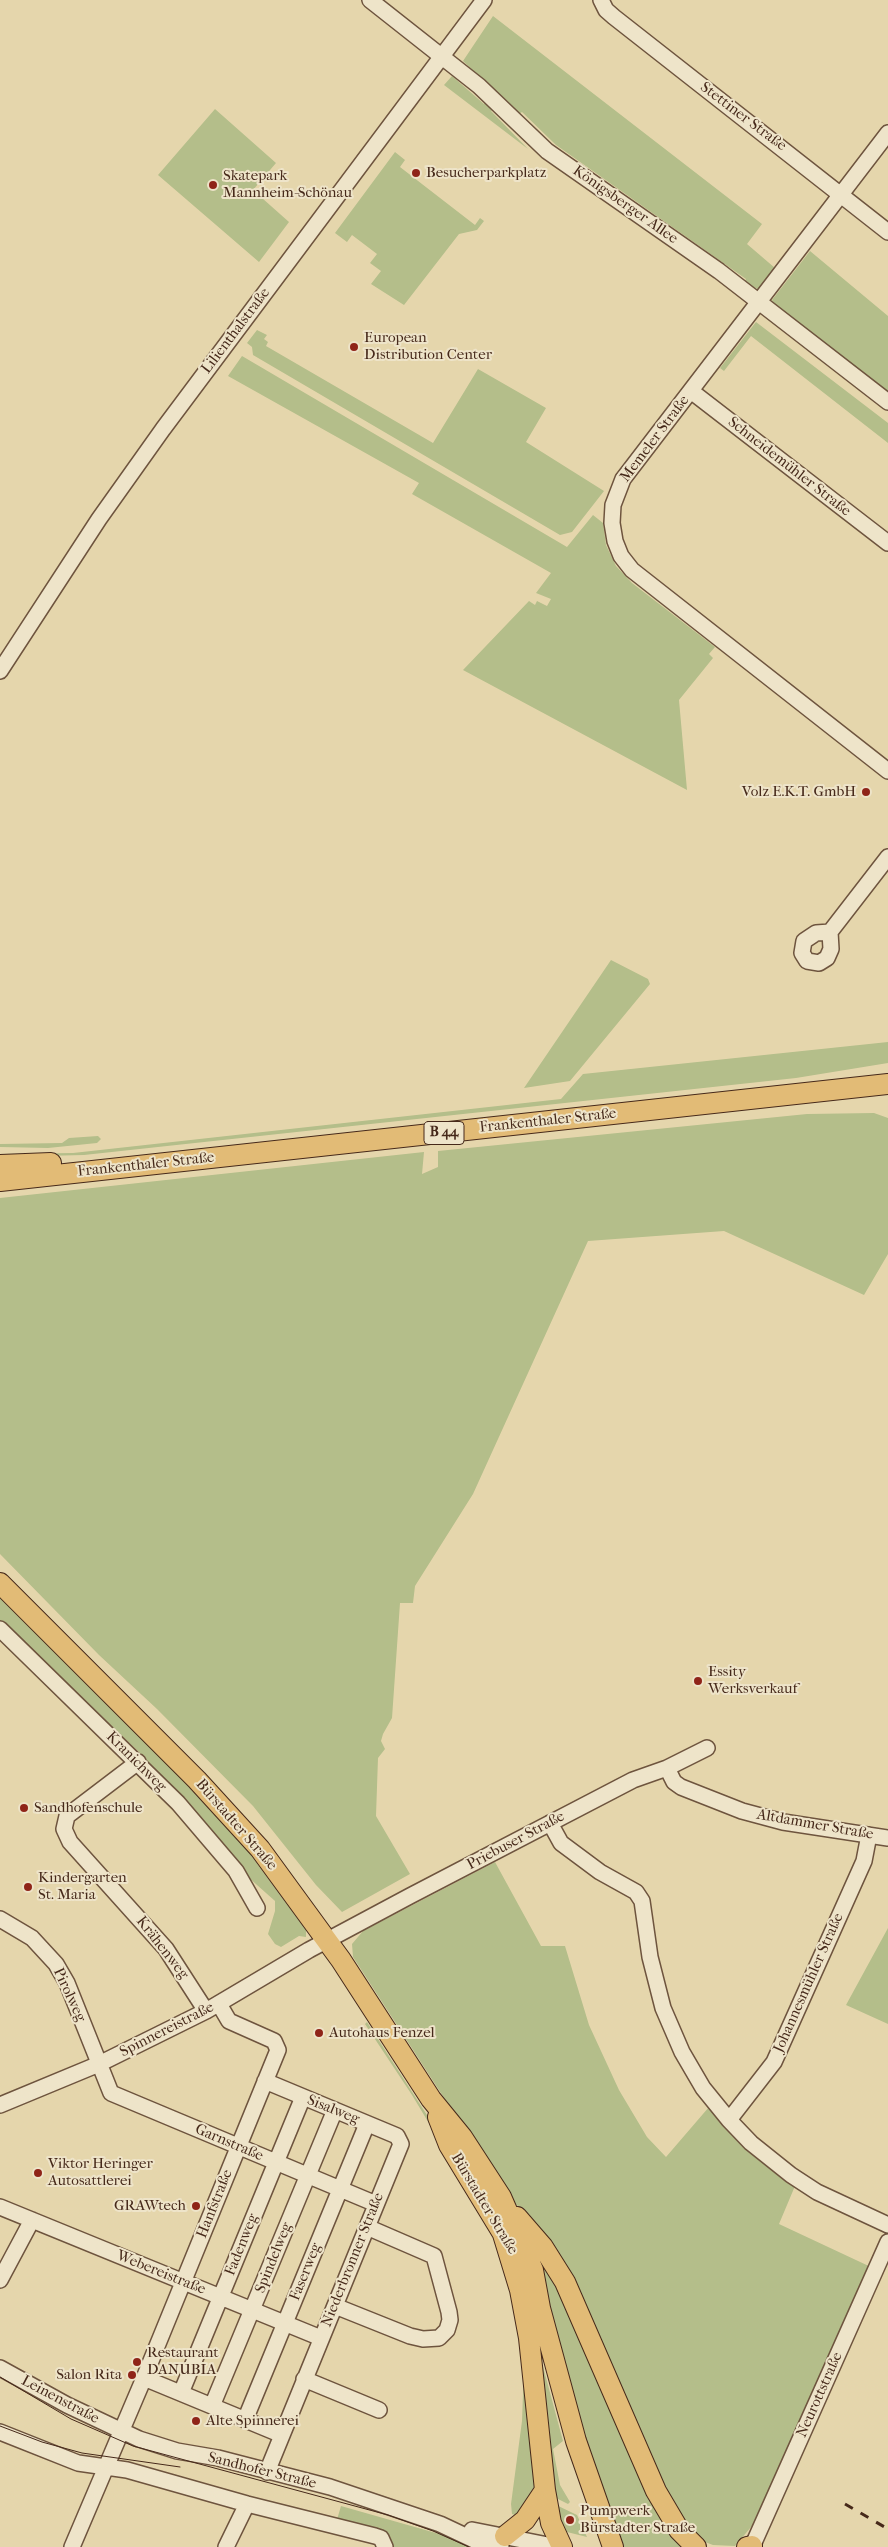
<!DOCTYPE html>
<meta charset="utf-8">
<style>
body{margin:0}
canvas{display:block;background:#e5d6ac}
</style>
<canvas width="888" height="2547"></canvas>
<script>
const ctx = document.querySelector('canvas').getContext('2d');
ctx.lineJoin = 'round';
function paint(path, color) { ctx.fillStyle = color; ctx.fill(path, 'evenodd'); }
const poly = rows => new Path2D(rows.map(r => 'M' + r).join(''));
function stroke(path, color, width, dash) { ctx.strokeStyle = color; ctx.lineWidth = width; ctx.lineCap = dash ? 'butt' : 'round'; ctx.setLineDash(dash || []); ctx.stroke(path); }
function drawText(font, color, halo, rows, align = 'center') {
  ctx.font = font + ' "IM FELL French Canon",serif'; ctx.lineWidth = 4; ctx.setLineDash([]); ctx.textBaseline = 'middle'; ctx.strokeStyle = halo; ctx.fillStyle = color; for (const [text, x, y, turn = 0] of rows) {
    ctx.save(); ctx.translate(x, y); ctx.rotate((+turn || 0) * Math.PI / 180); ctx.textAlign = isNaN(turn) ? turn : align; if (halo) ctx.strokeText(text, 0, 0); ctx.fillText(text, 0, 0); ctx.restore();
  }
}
paint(poly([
 [493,16,762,224,747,244,775,268,758,289,744,283,746,279,556,145,522,112,519,114,463,61],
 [452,76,484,104,486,101,493,109,491,111,528,149,444,85],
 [215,109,276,163,253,190,289,222,259,262,158,175],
 [395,152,405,160,400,167,475,225,480,218,484,221,477,230,459,234,404,305,371,284,381,271,370,263,377,254,352,235,347,242,335,233],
 [810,251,888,316,888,393,774,305,772,300],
 [756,322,888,423,888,443,751,336,724,371,720,368],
 [257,330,267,335,264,339,268,342,266,346,433,443,478,369,546,408,526,442,604,491,572,532,560,535,253,355,252,347,247,343],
 [242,356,567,547,593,515,603,523,606,545,616,566,632,583,715,647,709,654,713,658,679,700,687,790,463,670,529,601,535,605,537,601,547,606,551,599,536,593,551,573,412,494,419,483,228,376],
 [611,960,648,979,650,984,570,1081,524,1088],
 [888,1042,888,1063,796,1078,84,1155,0,1157,0,1154,73,1153,561,1099,583,1074],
 [874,1113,888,1118,888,1254,864,1295,724,1231,588,1241,473,1494,415,1586,413,1603,400,1603,392,1718,383,1734,381,1741,385,1749,378,1758,376,1816,410,1874,342,1912,316,1885,253,1806,157,1709,99,1655,0,1554,0,1198,424,1152,422,1174,438,1167,438,1151,807,1114],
 [98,1136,101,1139,97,1143,48,1148,0,1147,0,1144,62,1143,69,1138],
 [0,1592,165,1756,239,1839,306,1930,306,1937,299,1936,281,1947,275,1944,268,1934,275,1911,275,1901,248,1877,201,1820,140,1753,0,1620],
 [495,1862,541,1946,565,1946,589,2025,619,2090,647,2137,666,2157,709,2107,795,2186,779,2224,873,2268,762,2514,735,2546,713,2545,697,2539,681,2521,553,2250,499,2183,353,1957,352,1944,363,1931],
 [888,1928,888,2024,846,2005],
 [367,2022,474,2188,494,2227,515,2286,528,2352,538,2471,537,2494,534,2502,521,2517,512,2514,511,2504,522,2421,524,2367,516,2304,506,2269,487,2220,412,2095,365,2024],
 [520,2227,546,2259,687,2547,623,2547,598,2481],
 [534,2333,563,2441,553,2449,560,2485,570,2502,568,2504,558,2499,551,2491],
 [552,2503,577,2515,587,2537,559,2530],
 [341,2506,485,2547,392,2547,336,2523]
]), '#b4be8a');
const minor = poly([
 [370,0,479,86,547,151,719,271,888,402],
 [601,0,606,10,614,17,888,232],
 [888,133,623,479,613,505,612,523,615,541,621,556,632,570,888,771],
 [691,391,888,543],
 [0,671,99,519,163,429,484,0],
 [830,932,816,933,804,941,802,953,807,961,819,963,827,958,831,949,830,932,888,857],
 [0,1629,178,1803,236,1871,257,1908],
 [138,1762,67,1816,64,1829,70,1842,166,1949,206,2011],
 [667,1768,674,1782,681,1787,742,1811,783,1822,888,1838],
 [550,1823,561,1843,600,1872,636,1892,642,1901,650,1957,663,2008,682,2052,703,2088,729,2120,751,2143,791,2175,817,2192,888,2225],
 [0,1919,32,1938,56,1964,67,1983,111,2093,376,2204],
 [265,2081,397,2136,401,2144,267,2472],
 [0,2105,99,2064,206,2011,309,1950,410,1896,633,1780,667,1768,707,1748],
 [729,2120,774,2062,864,1861,869,1835],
 [0,2207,321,2338],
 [0,2280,32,2220],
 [335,2306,410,2336,423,2339,439,2338,447,2330,450,2320,449,2312,434,2256,367,2227],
 [0,2368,67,2405,139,2439,177,2451,218,2458,330,2487,440,2524,474,2540,501,2547],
 [144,2378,282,2435],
 [304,2379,379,2410],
 [181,2393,303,2097],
 [212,2406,335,2110],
 [245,2420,367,2124],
 [0,2432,78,2463,127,2470,247,2504,375,2536,381,2538,385,2547],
 [472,2530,558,2547],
 [72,2547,144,2378,278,2050,274,2041,229,2021,219,2004],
 [226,2547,247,2504],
 [752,2547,888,2242]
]);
const major = poly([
 [0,1165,51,1163],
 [0,1181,888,1084],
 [0,1583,197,1780,260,1849,341,1960,431,2099,462,2137,501,2197,533,2270,540,2308,576,2441,613,2547],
 [438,2117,449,2145,508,2242],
 [517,2217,543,2247,565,2282,656,2491,679,2530,696,2547],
 [502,2231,520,2290,529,2338,545,2490,551,2523,562,2547],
 [505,2536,525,2520,545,2490],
 [747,2547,752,2546]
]);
stroke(minor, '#6e543e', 18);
stroke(major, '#46291a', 22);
stroke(minor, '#eee4c9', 15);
stroke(major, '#e2bb76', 20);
stroke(poly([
 [0,2377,71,2419,133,2446,388,2515,433,2531,469,2547],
 [0,2426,42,2442,82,2453,180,2467]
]), '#46291a', 1);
stroke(poly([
 [845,2504,888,2529]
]), '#46291a', 3, [9, 9]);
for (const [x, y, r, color] of [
 [416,173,5,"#8f2418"],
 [213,185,5,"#8f2418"],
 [354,347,5,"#8f2418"],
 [866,792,5,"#8f2418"],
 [698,1681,5,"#8f2418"],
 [24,1808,5,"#8f2418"],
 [28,1887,5,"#8f2418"],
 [319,2033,5,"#8f2418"],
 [38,2173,5,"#8f2418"],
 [196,2206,5,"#8f2418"],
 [137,2362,5,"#8f2418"],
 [132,2375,5,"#8f2418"],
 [196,2421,5,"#8f2418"],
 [570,2520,5,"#8f2418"]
]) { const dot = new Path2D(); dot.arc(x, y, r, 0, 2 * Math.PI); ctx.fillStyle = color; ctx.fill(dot); stroke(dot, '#eee4c9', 2); }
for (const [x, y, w] of [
 [444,1133,40]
]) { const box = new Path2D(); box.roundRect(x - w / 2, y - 11.5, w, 23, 4); ctx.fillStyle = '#eee4c9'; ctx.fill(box); stroke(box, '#46291a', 1); }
drawText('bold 14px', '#46291a', null, [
 ["B 44",444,1133]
]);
drawText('15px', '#46291a', '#eee4c9', [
 ["Stettiner Straße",743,117,37],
 ["Königsberger Allee",625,205,35],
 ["Lilienthalstraße",236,331,-53],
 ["Memeler Straße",655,439,-53],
 ["Schneidemühler Straße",789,467,38],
 ["Frankenthaler Straße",548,1121,-6],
 ["Frankenthaler Straße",146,1165,-6],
 ["Kranichweg",136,1762,45],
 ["Bürstadter Straße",236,1825,49],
 ["Altdammer Straße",815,1825,10],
 ["Priebuser Straße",516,1841,-28],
 ["Krähenweg",162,1948,52],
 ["Johannesmühler Straße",809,1983,-66],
 ["Pirolweg",69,1995,65],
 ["Spinnereistraße",167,2030,-27],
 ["Sisalweg",333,2110,22],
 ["Garnstraße",229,2143,23],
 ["Hanfstraße",215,2204,-68],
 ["Bürstadter Straße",484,2204,59],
 ["Fadenweg",242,2245,-68],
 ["Spindelweg",274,2258,-68],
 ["Niederbronner Straße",353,2260,-68],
 ["Faserweg",306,2272,-68],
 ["Webereistraße",161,2273,22],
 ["Neurottstraße",820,2395,-66],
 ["Leinenstraße",60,2400,28],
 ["Sandhofer Straße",262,2471,14]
]);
drawText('15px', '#46291a', '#eee4c9', [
 ["Besucherparkplatz",426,173],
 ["Skatepark",223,176],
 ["Mannheim-Schönau",223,193],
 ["European",364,338],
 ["Distribution Center",364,355],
 ["Volz E.K.T. GmbH",856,792,"right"],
 ["Essity",708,1672],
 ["Werksverkauf",708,1689],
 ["Sandhofenschule",34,1808],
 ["Kindergarten",38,1878],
 ["St. Maria",38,1895],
 ["Autohaus Fenzel",329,2033],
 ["Viktor Heringer",48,2164],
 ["Autosattlerei",48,2181],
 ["GRAWtech",186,2206,"right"],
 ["Restaurant",147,2353],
 ["DANUBIA",147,2370],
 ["Salon Rita",122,2375,"right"],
 ["Alte Spinnerei",206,2421],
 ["Pumpwerk",580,2511],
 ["Bürstadter Straße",580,2528]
], 'left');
</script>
